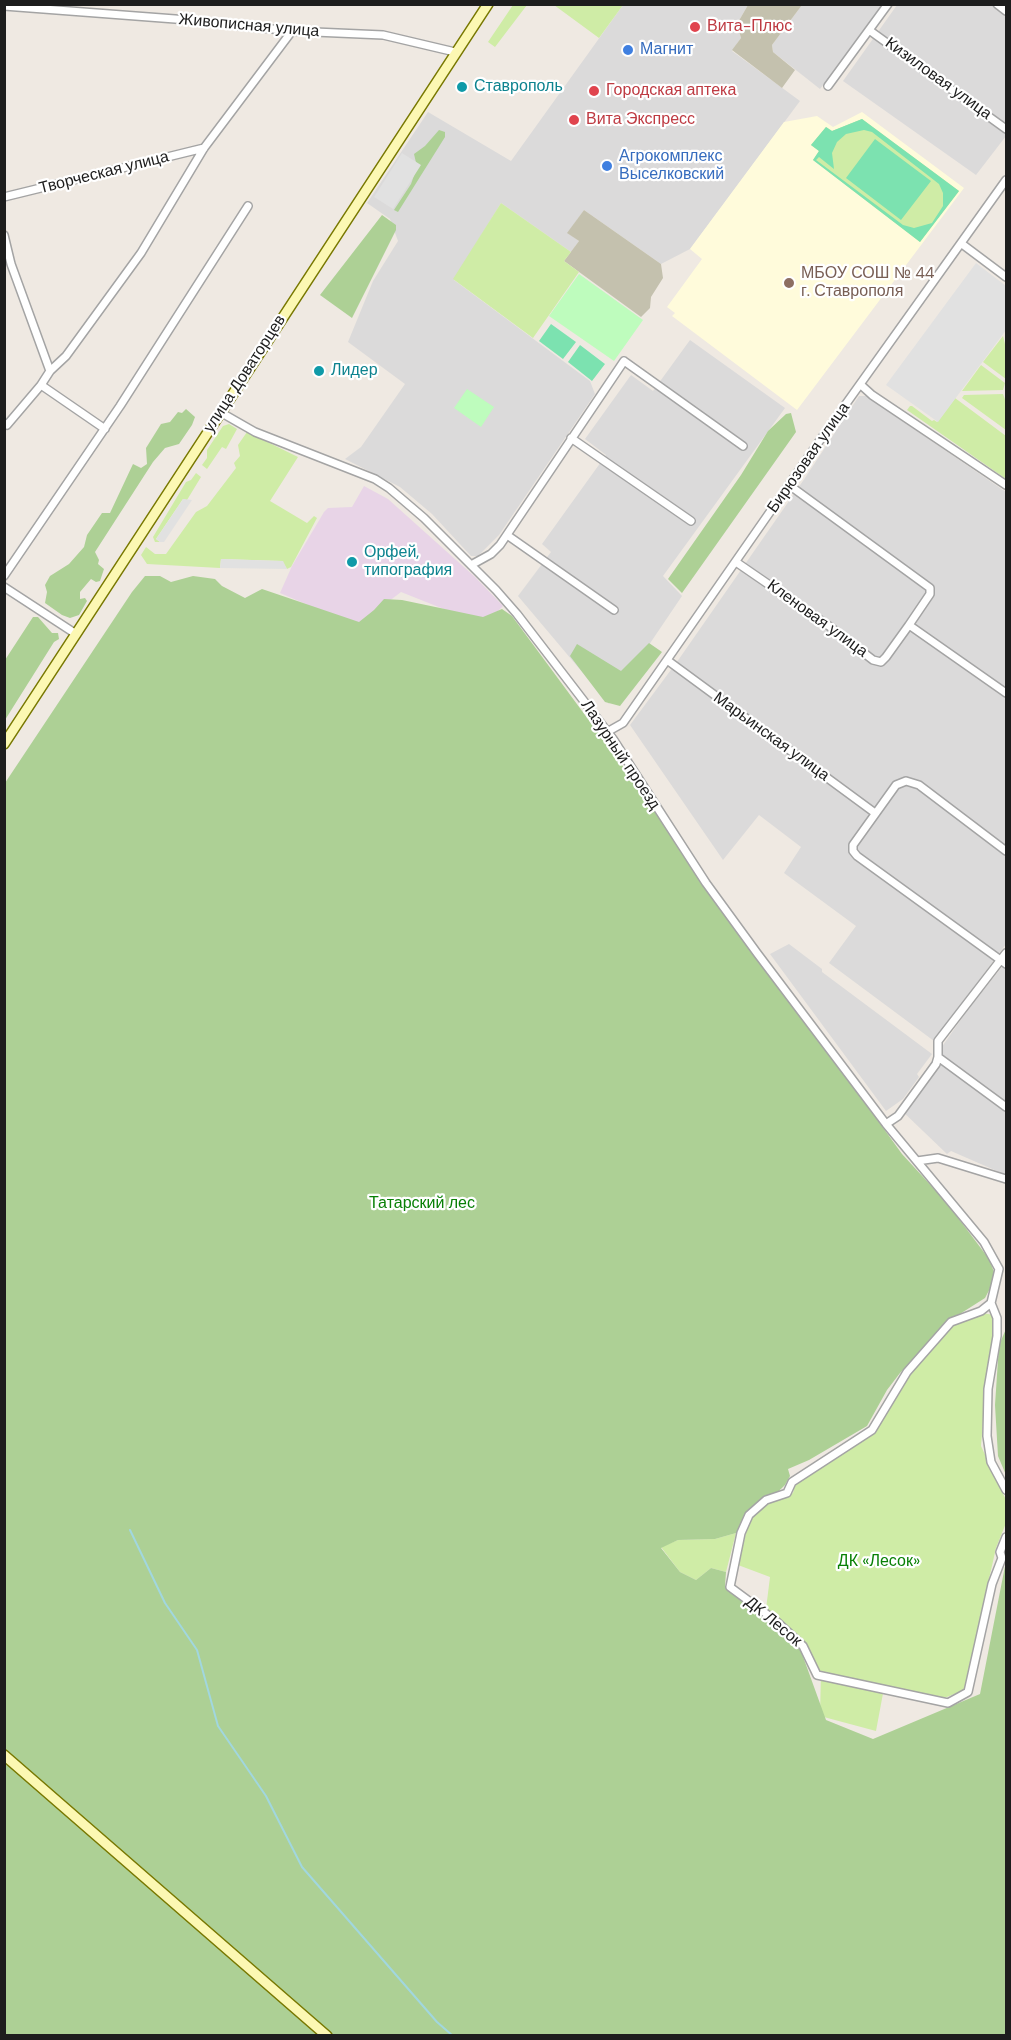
<!DOCTYPE html>
<meta charset="utf-8">
<style>
body{margin:0}
#map{position:relative;width:1011px;height:2040px;overflow:hidden;background:#efe9e2;font-family:"DM Sans",sans-serif}
canvas{display:block}
.frame{position:absolute;inset:0;border:6px solid #1d1d1d;pointer-events:none}
</style>
<div id="map">
<canvas width="1011" height="2040"></canvas>
<div class="frame"></div>
</div>
<script>
const ctx = document.querySelector('canvas').getContext('2d');
ctx.lineJoin = 'round';
function paint(path, color) { ctx.fillStyle = color; ctx.fill(path, 'evenodd'); }
const poly = rows => new Path2D(rows.map(r => 'M' + r).join(''));
function stroke(path, color, width, dash) { ctx.strokeStyle = color; ctx.lineWidth = width; ctx.lineCap = dash ? 'butt' : 'round'; ctx.setLineDash(dash || []); ctx.stroke(path); }
function drawText(font, color, halo, rows, align = 'center') {
  ctx.font = font + ' "DM Sans",sans-serif'; ctx.lineWidth = 4.5; ctx.setLineDash([]); ctx.textBaseline = 'middle'; ctx.strokeStyle = halo; ctx.fillStyle = color; for (const [text, x, y, turn = 0] of rows) {
    ctx.save(); ctx.translate(x, y); ctx.rotate((+turn || 0) * Math.PI / 180); ctx.textAlign = isNaN(turn) ? turn : align; if (halo) ctx.strokeText(text, 0, 0); ctx.fillText(text, 0, 0); ctx.restore();
  }
}
paint(poly([
 [623,5,748,5,737,24,741,38,732,51,800,101,690,249,661,264,584,210,568,233,579,241,571,252,501,203,454,280,590,381,595,394,499,535,478,556,471,556,432,514,400,487,345,459,361,447,405,384,348,342,373,281,398,241,390,219,367,203,428,112,511,161],
 [802,5,886,5,820,89,773,52,772,45],
 [897,5,1006,5,1006,136,976,175,843,81],
 [690,340,785,408,663,576,682,596,609,704,518,596,551,552,542,544,606,455,585,439,631,375,653,391],
 [859,396,866,396,1006,492,1006,944,934,1041,829,963,856,926,784,873,801,847,759,815,723,860,630,725,679,659,805,478],
 [789,944,822,969,822,972,932,1054,917,1074,919,1077,903,1099,886,1111,770,954],
 [1006,962,1006,1175,951,1151,947,1154,899,1108,969,1008]
]), '#dbdada');
paint(poly([
 [364,486,388,499,475,577,503,606,484,625,401,592,357,626,280,593,292,566,324,512,328,508,352,507]
]), '#e8d4e7');
paint(poly([
 [862,112,964,188,797,410,672,316,675,313,667,307,702,259,690,249,784,122,817,116,833,127]
]), '#fffbdb');
paint(poly([
 [748,5,802,5,772,45,773,52,795,70,782,88,732,50,741,38,737,24],
 [584,210,661,264,663,278,651,297,650,308,641,317,564,261,579,241,567,233]
]), '#c4c1ae');
paint(poly([
 [513,5,527,5,495,47,488,42],
 [554,5,623,5,599,38],
 [862,119,959,191,920,242,813,160,819,151,811,145,826,127,832,131],
 [501,203,571,252,564,261,579,272,533,338,453,279],
 [1003,336,1006,348,1006,379,983,362],
 [981,365,1005,383,1003,390,962,391],
 [1003,394,1006,402,1006,430,962,398,964,395],
 [955,398,1006,436,1006,479,907,410,910,406,912,406,932,421,934,420,937,422],
 [229,424,237,429,226,449,222,447,207,469,202,465,207,458,207,450,223,426],
 [247,432,298,457,270,501,307,523,314,516,317,518,291,567,287,569,282,561,221,559,220,568,147,564,141,555,146,547,155,554,166,554,196,512,207,506,236,468,234,463,240,456,238,445],
 [196,473,201,477,187,500,183,499,156,539,160,542,155,542,153,537,186,482,191,480],
 [983,1313,993,1315,993,1342,985,1395,981,1446,1006,1500,1006,1523,996,1548,964,1690,942,1699,884,1688,876,1731,820,1716,821,1672,799,1639,766,1609,770,1577,738,1565,750,1517,773,1501,793,1493,795,1484,877,1429,910,1373,953,1325],
 [736,1533,726,1572,711,1568,696,1580,680,1572,661,1547,678,1540,715,1539]
]), '#cfeca6');
paint(poly([
 [439,130,445,132,445,137,398,212,394,210,411,184,417,167,414,154,425,146],
 [382,215,396,225,396,230,352,318,320,295],
 [186,409,195,417,192,425,179,444,165,448,153,462,95,552,99,560,98,564,104,569,100,581,96,582,91,579,80,592,80,599,85,598,87,601,79,615,70,618,62,615,45,603,47,592,45,585,50,576,69,564,84,547,87,535,102,513,110,513,133,464,141,468,147,464,146,448,161,424,170,422,178,412,182,413],
 [791,413,796,432,682,593,668,579,741,475,768,431,786,414],
 [145,576,160,576,171,582,193,576,215,579,222,586,245,598,262,589,359,622,374,610,384,599,402,600,483,617,502,609,512,616,627,772,902,1154,947,1203,989,1259,996,1277,985,1298,952,1319,900,1373,887,1390,867,1426,809,1460,788,1469,790,1476,785,1485,736,1533,715,1539,678,1540,661,1548,680,1572,696,1580,711,1568,726,1572,725,1586,768,1617,801,1651,826,1720,873,1739,980,1694,1006,1561,1006,2035,5,2036,5,783,132,592],
 [33,617,38,617,52,633,58,633,59,639,54,642,5,720,5,660],
 [649,643,662,652,620,706,605,702,570,656,577,644,621,671],
 [1006,1329,1006,1475,998,1456,995,1405,999,1345]
]), '#add095');
paint(poly([
 [579,274,643,320,614,361,549,316],
 [467,389,494,407,481,427,454,408]
]), '#befcbd');
paint(poly([
 [862,119,959,191,920,242,813,160,819,151,811,145,826,127,832,131],
 [864,130,872,132,939,184,943,193,943,206,932,223,914,228,903,225,816,160,819,157,834,169,832,153,837,142,846,134],
 [875,139,931,181,901,220,846,178],
 [551,324,576,342,563,359,539,341],
 [580,345,605,364,592,381,568,362]
]), '#7ce2b0');
paint(poly([
 [402,153,421,165,393,209,374,197],
 [976,263,1006,286,1006,330,938,422,886,385],
 [183,499,192,500,164,542,160,542,156,539],
 [221,559,283,561,287,569,220,568]
]), '#e1e1e1');
stroke(poly([
 [130,1530,165,1603,197,1650,218,1726,266,1796,302,1867,437,2022,453,2036]
]), '#a1d7df', 2);
const street = poly([
 [997,4,1006,11],
 [4,6,175,19,292,31,383,35,455,52],
 [869,30,1006,129],
 [828,86,888,4],
 [4,197,204,148],
 [4,235,11,264,50,371],
 [962,244,1006,277],
 [861,385,872,395,1006,485],
 [220,412,255,432,375,479,389,488,424,518,496,590,517,614,613,739,706,883,757,953,886,1124,984,1242,999,1269,991,1303,981,1311,951,1322,907,1372,872,1430,792,1482,787,1493,766,1500,749,1515,741,1533,730,1587,776,1621,803,1646,817,1675,948,1703,968,1692,992,1584,1002,1558,1000,1552,1006,1537],
 [4,423,7,425,41,385],
 [105,429,41,385,50,371,66,356,141,253,204,148,292,31],
 [571,438,691,521],
 [789,485,930,588,930,594,909,625],
 [507,535,614,610],
 [736,562,829,626,873,660,881,662,886,657,909,625,1006,693],
 [471,565,491,554,500,545,624,361,743,446],
 [4,576,120,406,248,206],
 [4,587,76,634],
 [667,660,875,813],
 [607,732,623,723,818,443,1006,180],
 [1006,851,919,785,906,781,896,785,853,845,853,851,857,856,1006,964],
 [938,1057,1006,1107],
 [886,1124,898,1116,936,1064,938,1057,938,1041,1006,953],
 [917,1161,938,1158,1006,1179],
 [991,1303,997,1318,997,1336,988,1389,987,1436,991,1462,1006,1490]
]);
const secondary = poly([
 [4,744,488,4],
 [4,1755,327,2036]
]);
stroke(street, '#a4a4a4', 10);
stroke(secondary, '#787800', 12);
stroke(street, '#fff', 7);
stroke(secondary, '#fcf8b3', 9);
for (const [x, y, r, color] of [
 [695,27,6,"#e0444e"],
 [628,50,6,"#3f7fe0"],
 [462,87,6,"#0f9aa8"],
 [594,91,6,"#e0444e"],
 [574,120,6,"#e0444e"],
 [607,166,6,"#3f7fe0"],
 [789,283,6,"#8d6e63"],
 [319,371,6,"#0f9aa8"],
 [352,562,6,"#0f9aa8"]
]) { const dot = new Path2D(); dot.arc(x, y, r, 0, 2 * Math.PI); ctx.fillStyle = color; ctx.fill(dot); stroke(dot, '#fff', 2); }
drawText('16px', '#1d1d1d', '#fff', [
 ["Живописная улица",249,26,5],
 ["Кизиловая улица",938,79,36],
 ["Творческая улица",104,173,-14],
 ["улица Доваторцев",245,374,-57],
 ["Бирюзовая улица",809,458,-55],
 ["Кленовая улица",817,619,36],
 ["Марьинская улица",771,737,36],
 ["Лазурный проезд",620,755,56],
 ["ДК Лесок",773,1622,40]
]);
drawText('16px', '#be3a42', '#fff', [
 ["Вита-Плюс",707,27],
 ["Городская аптека",606,91],
 ["Вита Экспресс",586,120]
], 'left');
drawText('16px', '#366cbe', '#fff', [
 ["Магнит",640,50],
 ["Агрокомплекс",619,157],
 ["Выселковский",619,175]
], 'left');
drawText('16px', '#0d838f', '#fff', [
 ["Ставрополь",474,87],
 ["Лидер",331,371],
 ["Орфей,",364,553],
 ["типография",364,571]
], 'left');
drawText('16px', '#785e54', '#fff', [
 ["МБОУ СОШ № 44",801,274],
 ["г. Ставрополя",801,292]
], 'left');
drawText('16px', '#098006', '#fff', [
 ["Татарский лес",422,1204],
 ["ДК «Лесок»",879,1562]
]);
</script>
